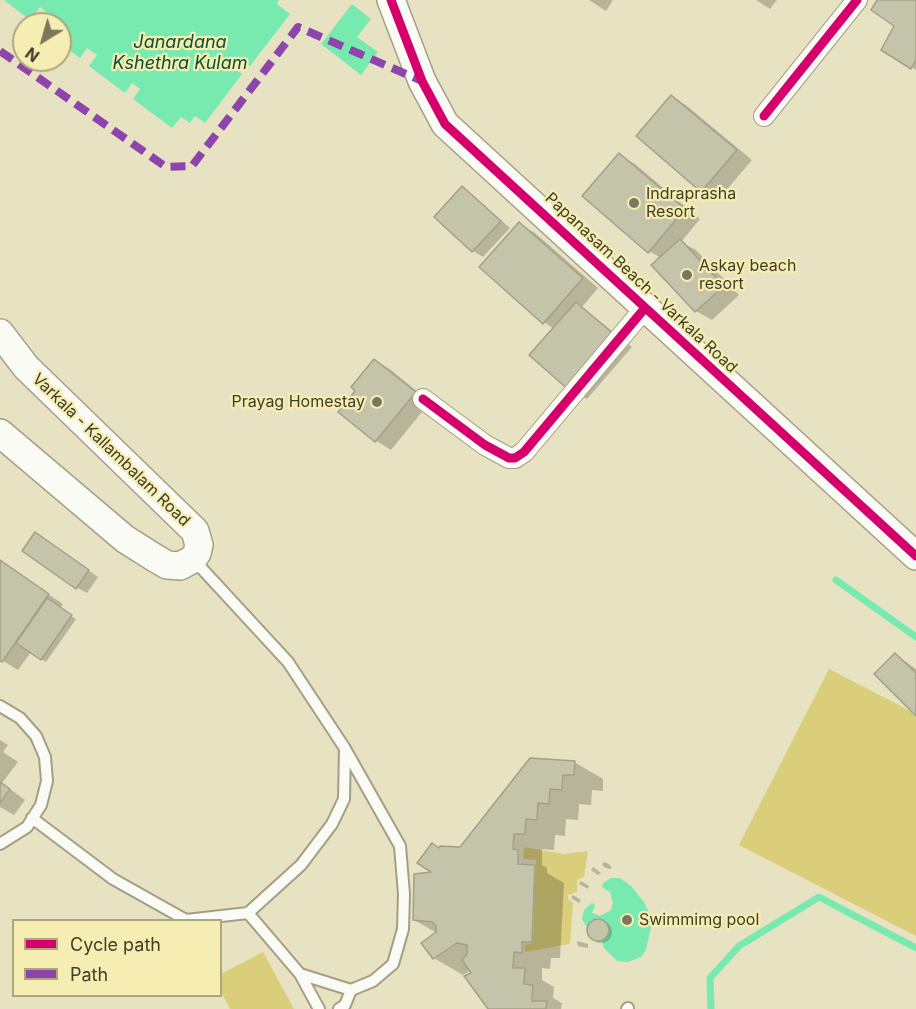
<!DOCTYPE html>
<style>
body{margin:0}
#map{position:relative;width:916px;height:1009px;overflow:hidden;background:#e7e2c1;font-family:Inter,sans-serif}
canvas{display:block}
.legend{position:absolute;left:12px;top:919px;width:210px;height:78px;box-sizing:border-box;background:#f6edb2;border:2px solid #aea77a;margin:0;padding:8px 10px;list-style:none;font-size:18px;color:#413d26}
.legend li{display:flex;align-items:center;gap:12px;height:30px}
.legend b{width:30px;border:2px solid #aea77a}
.north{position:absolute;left:12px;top:12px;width:60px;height:60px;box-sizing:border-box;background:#f6edb2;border:2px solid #aea77a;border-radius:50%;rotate:217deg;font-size:16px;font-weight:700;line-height:24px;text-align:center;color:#413d26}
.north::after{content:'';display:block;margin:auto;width:21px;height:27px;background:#7b775c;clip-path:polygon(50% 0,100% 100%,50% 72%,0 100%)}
</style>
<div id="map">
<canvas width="916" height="1009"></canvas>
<ul class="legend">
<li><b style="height:8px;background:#d6006c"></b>Cycle path</li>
<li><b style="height:8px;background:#8e44ad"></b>Path</li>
</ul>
<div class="north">N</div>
</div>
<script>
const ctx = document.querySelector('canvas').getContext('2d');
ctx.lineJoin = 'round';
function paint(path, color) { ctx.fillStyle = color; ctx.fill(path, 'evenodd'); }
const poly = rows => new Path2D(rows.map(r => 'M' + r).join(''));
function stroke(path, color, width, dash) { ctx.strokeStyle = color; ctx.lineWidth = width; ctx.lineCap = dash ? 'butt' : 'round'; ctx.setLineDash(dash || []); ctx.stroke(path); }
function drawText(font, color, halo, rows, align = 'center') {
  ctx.font = font + ' Inter,sans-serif'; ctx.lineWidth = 4.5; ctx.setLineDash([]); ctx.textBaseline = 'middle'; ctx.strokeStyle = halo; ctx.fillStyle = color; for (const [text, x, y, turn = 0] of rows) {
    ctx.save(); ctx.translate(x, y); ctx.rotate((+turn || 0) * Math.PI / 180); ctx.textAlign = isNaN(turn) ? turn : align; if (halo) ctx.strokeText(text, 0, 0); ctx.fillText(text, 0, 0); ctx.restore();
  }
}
paint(poly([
 [829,669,916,714,916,936,739,845],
 [524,847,564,854,588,851,584,877,577,880,577,892,568,895,568,899,573,903,570,944,525,952,524,945,533,943,536,860,523,859],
 [263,952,294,1009,230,1009,221,992,221,974]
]), '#dace7b');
paint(poly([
 [4,0,279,0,277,4,290,14,250,66,239,58,232,66,242,74,205,123,195,116,190,123,181,117,172,128,133,99,140,89,132,83,125,93,89,66,97,55,87,48,80,58,60,43,60,24,49,24,53,18,40,7,30,20],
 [352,4,371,19,357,37,378,52,361,75,321,44],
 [611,878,620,878,631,886,644,902,649,913,651,927,646,950,641,957,628,962,617,961,604,948,602,942,610,932,606,921,599,918,591,920,587,927,582,919,584,910,592,903,595,905,592,913,600,916,611,910,613,903,610,892,602,887,603,883]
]), '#78eab0');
paint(poly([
 [589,0,613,0,606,11],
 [756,0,777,0,770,9],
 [879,0,916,0,916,70,883,50,896,25],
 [672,96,687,106,752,160,718,200,702,191,638,136],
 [619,155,635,164,700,219,681,242,696,250,739,295,712,320,696,311,661,258,649,251],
 [463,188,510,228,483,257,473,251,436,217],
 [519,224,535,233,598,288,582,307,632,347,587,399,571,390,554,329,544,322],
 [375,360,391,370,430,402,391,450,375,440],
 [36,534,98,577,87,593,76,587],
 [0,562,63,604,60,609,76,619,46,662,31,652,18,670,0,659],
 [896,655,916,669,916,714],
 [0,740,8,745,3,752,18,762,2,783,25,800,14,815,0,807],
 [574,762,603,779,603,791,592,790,591,805,579,804,578,820,566,819,565,836,555,835,554,850,542,849,542,865,547,868,547,873,564,883,560,958,551,958,550,969,542,968,542,980,554,987,553,998,562,1003,561,1009,490,1009,471,970,463,975,434,958,437,933,414,920,435,874,440,849,461,848],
 [604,862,609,864,612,868,609,869,604,867,602,864],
 [593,867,601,873,598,875,591,870],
 [581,881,589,886,588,889,579,884],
 [573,895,581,900,579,903,571,898],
 '590 932a11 11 0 1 1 22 0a11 11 0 1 1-22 0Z',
 [577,941,588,944,588,948,578,946]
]), '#0003');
stroke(poly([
 [836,580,916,637],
 [711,1009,710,978,739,946,819,897,916,948]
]), '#78eab0', 7);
const building = poly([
 [877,0,916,0,916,60,911,69,881,50,894,26,871,10,877,0],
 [671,95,737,150,701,192,636,136,671,95],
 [619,153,685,209,648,253,582,196,619,153],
 [462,186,501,221,472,252,434,217,462,186],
 [519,222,583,278,543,324,479,267,519,222],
 [680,239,724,286,695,312,651,265,680,239],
 [576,302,617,337,570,391,529,355,576,302],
 [374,359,416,392,375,442,338,412,355,391,351,387,374,359],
 [35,532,89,570,76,589,22,551,35,532],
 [0,560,49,594,2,662,0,661,0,560],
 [47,598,72,615,41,660,16,643,47,598],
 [895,653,916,673,916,716,874,674,895,653],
 [530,758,575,761,574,775,563,775,562,790,550,789,549,804,538,803,537,820,526,819,525,834,514,834,513,849,518,850,518,864,535,865,532,942,522,942,522,953,514,952,513,968,525,968,524,984,533,985,532,1001,547,1001,546,1009,488,1009,464,976,471,973,462,960,467,954,467,945,457,943,433,959,421,943,436,932,436,926,432,922,413,920,414,874,431,872,417,863,432,843,439,848,440,846,460,847,530,758],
 [0,782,10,789,0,803,0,782],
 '587 930a11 11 0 1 1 22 0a11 11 0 1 1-22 0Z'
]);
paint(building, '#c4c4ab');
stroke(building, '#a1a188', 1.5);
const lane = poly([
 [193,559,288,662,344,747,400,846,404,894,403,929,393,964,373,981,351,990,300,974,319,1009],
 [0,706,20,718,36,736,45,757,47,781,41,805,27,827,0,844],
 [32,818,113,879,186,920,248,913,300,974],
 [248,913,301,865,332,824,344,799,345,749],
 [339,1009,345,1005,351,990],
 [627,1009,628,1008]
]);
const street = poly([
 [764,116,857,0],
 [423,399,485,445,509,458,515,458,524,452,645,308]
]);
const secondary = poly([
 [391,0,422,81,445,124,916,556],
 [0,333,26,367,195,531,199,545,197,553,193,559,180,566,167,565,155,558,125,539,0,433]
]);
stroke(lane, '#a39f85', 14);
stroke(street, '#a39f85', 22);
stroke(secondary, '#a39f85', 30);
stroke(lane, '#fbfbf6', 10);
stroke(street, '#fbfbf6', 20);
stroke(secondary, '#fbfbf6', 27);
stroke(poly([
 [0,51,166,167,192,166,298,27,422,81]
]), '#8e44ad', 8, [15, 8]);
stroke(poly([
 [391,0,422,81,445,124,916,556],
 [764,116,857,0],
 [423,399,485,445,509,458,515,458,524,452,645,308]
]), '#d6006c', 9);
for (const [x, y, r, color] of [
 [634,203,6,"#7b775c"],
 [687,275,6,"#7b775c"],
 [377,402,6,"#7b775c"],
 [627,920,6,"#7b775c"]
]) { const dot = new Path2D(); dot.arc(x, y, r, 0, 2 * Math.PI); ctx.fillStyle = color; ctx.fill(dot); stroke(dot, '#f6edb2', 2); }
drawText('16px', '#413d26', '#f6edb2', [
 ["Indraprasha",646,194],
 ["Resort",646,212],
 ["Askay beach",699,266],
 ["resort",699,284],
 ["Prayag Homestay",365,402,"right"],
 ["Swimmimg pool",639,920]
], 'left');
drawText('16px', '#413d26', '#f6edb2', [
 ["Papanasam Beach - Varkala Road",641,283,43],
 ["Varkala - Kallambalam Road",111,450,44]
]);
drawText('italic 18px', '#0d5034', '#f6edb2', [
 ["Janardana",180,43],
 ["Kshethra Kulam",180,64]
]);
</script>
